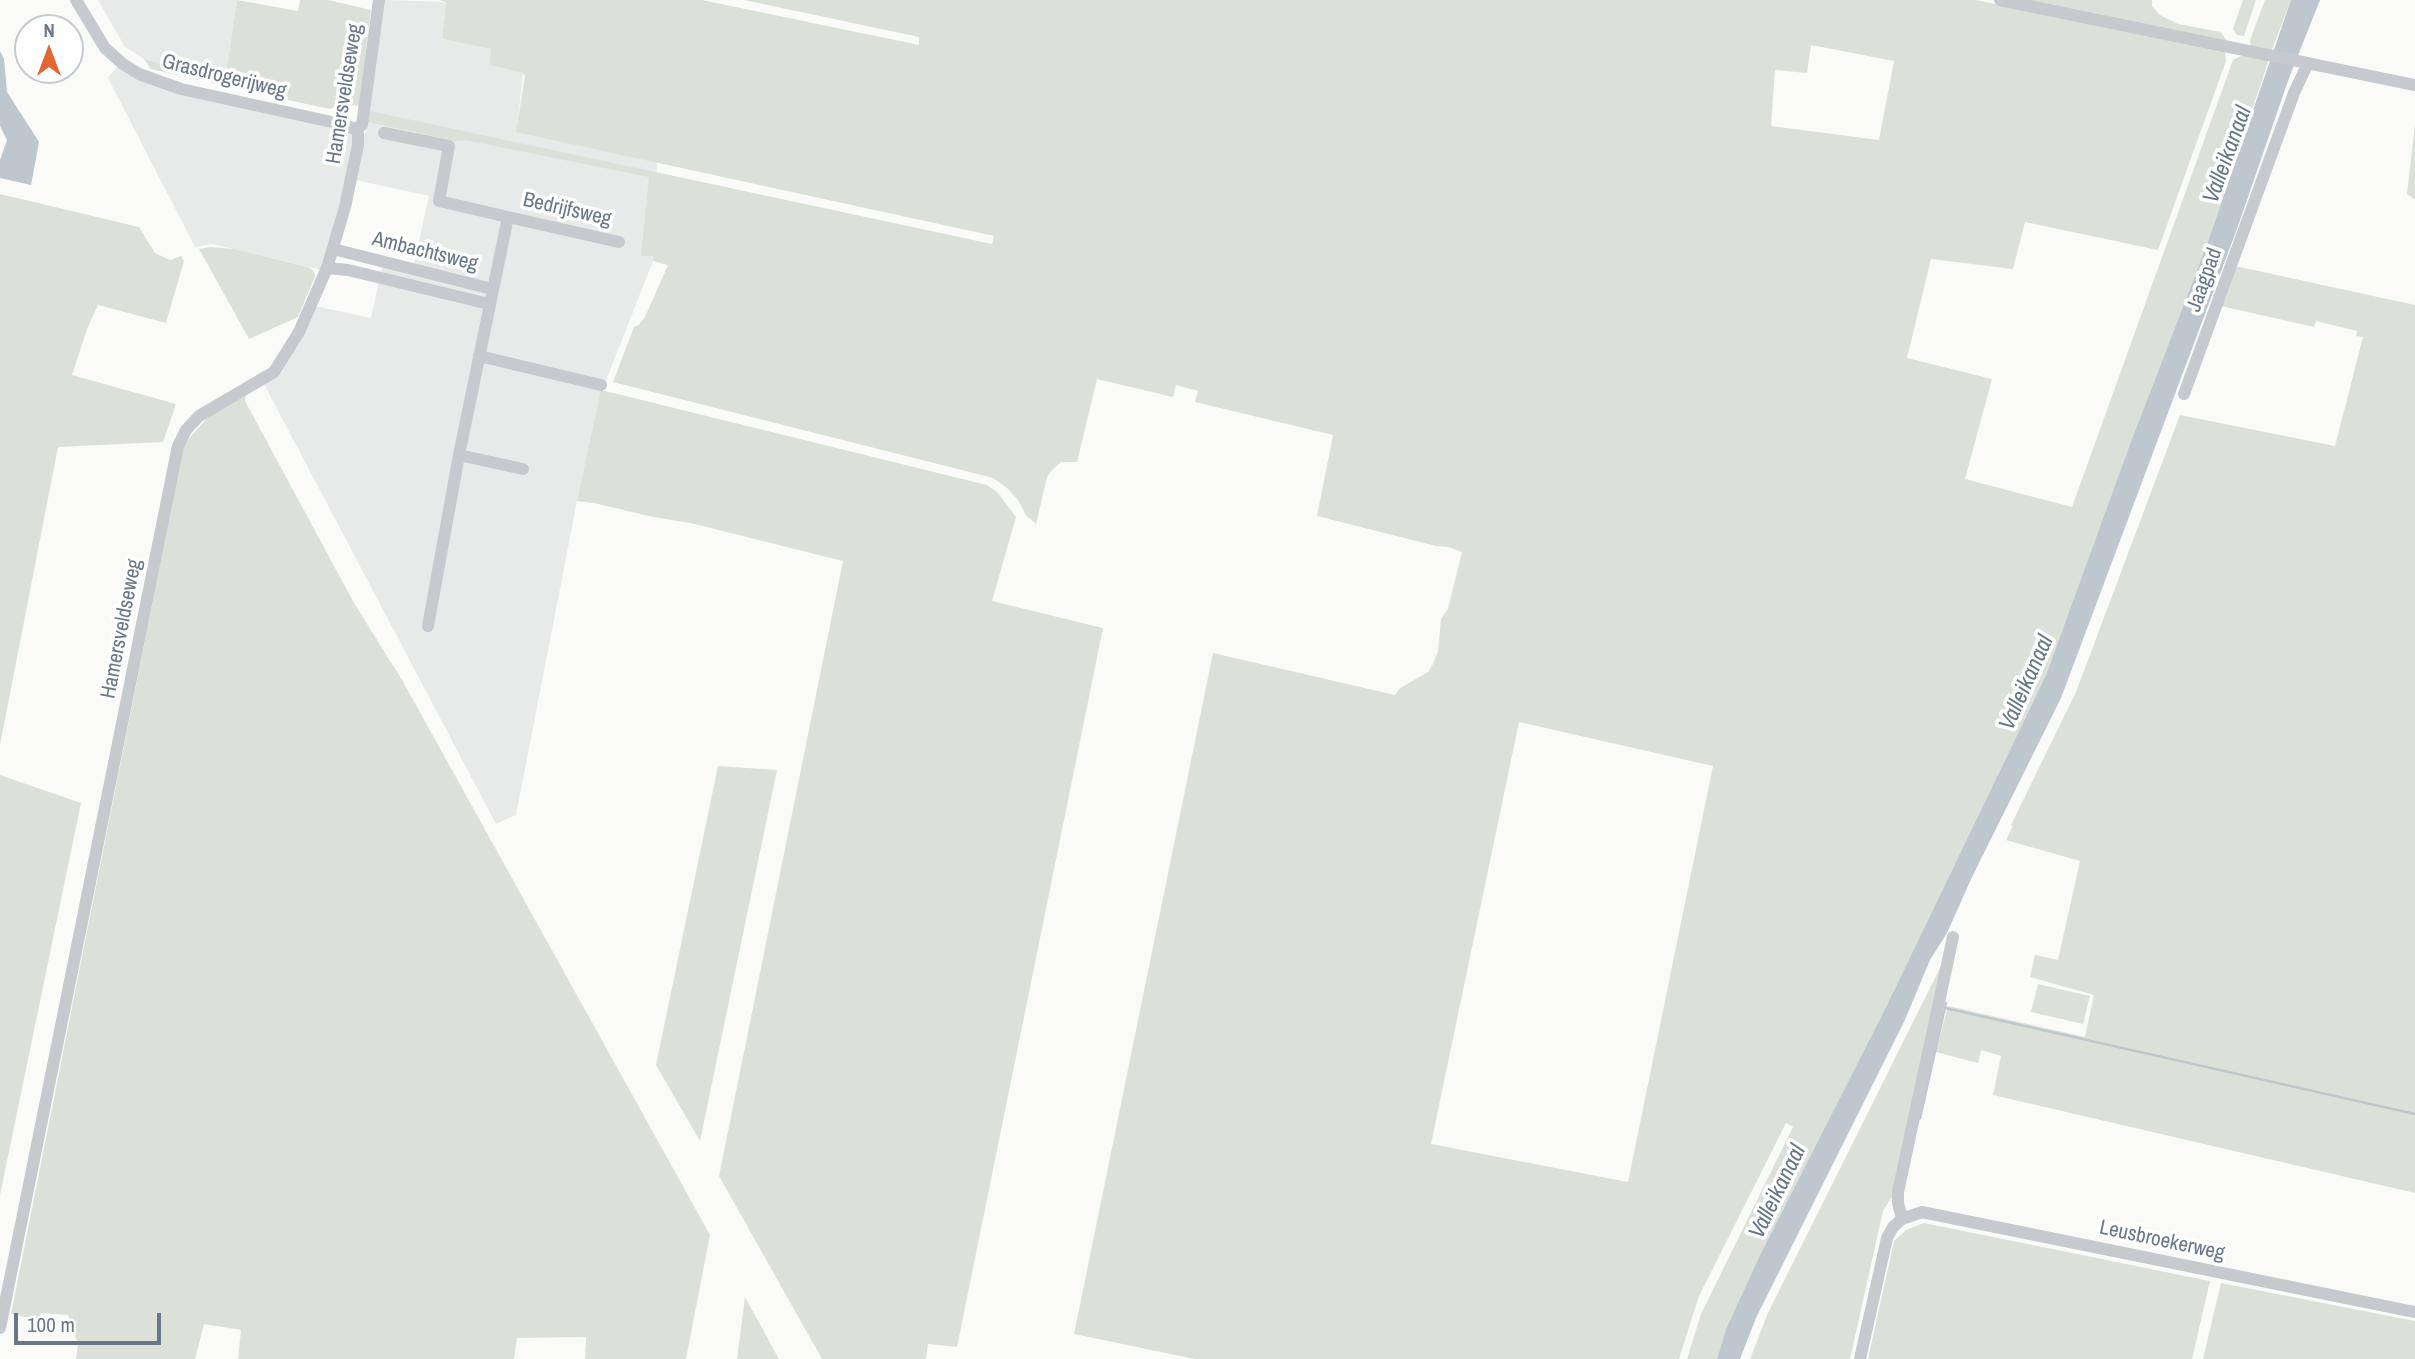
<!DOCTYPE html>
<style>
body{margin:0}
#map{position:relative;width:2415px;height:1359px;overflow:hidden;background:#fafaf8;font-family:"Archivo Narrow",sans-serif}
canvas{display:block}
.north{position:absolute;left:14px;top:14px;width:70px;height:70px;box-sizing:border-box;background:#fff;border:2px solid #c3c9cf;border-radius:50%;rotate:0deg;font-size:19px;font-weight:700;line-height:28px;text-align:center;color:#697888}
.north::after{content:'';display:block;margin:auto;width:24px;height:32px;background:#e3652f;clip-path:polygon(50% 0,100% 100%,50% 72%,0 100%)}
.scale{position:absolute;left:14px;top:1313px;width:147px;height:32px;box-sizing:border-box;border:4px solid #697888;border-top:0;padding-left:9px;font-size:21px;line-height:24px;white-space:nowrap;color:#697888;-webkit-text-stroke:5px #fff;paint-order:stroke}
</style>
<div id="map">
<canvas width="2415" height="1359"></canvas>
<div class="north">N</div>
<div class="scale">100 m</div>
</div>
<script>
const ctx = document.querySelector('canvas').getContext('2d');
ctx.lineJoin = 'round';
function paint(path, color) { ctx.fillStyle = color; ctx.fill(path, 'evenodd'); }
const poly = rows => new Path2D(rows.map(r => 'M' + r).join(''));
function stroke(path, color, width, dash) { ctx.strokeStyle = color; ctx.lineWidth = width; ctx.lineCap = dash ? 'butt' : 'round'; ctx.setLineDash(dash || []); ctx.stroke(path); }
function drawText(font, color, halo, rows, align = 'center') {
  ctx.font = font + ' "Archivo Narrow",sans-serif'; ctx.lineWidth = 7; ctx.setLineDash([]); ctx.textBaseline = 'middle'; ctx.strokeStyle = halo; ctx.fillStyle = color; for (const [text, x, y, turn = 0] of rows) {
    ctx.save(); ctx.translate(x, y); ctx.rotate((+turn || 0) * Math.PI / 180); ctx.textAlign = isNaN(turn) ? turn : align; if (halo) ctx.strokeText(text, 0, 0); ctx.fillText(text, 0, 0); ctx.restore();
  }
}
paint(poly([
 [98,0,237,0,225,80,144,59,125,47],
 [385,0,446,2,442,39,491,49,489,65,523,73,517,129,657,162,653,261,603,388,577,501,516,815,496,824,264,384,282,372,315,306,371,318,384,258,414,264,429,196,356,180,322,270,212,244,195,247,108,78,117,67,144,82,365,136]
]), '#e8e9e9');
paint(poly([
 [237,0,298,11,300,0,328,0,371,10,359,106,345,104,330,109,254,93,151,69,144,59,225,80],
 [439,0,702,0,919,45,919,37,744,0,1975,0,2225,50,2226,61,2158,250,2025,222,2013,269,1931,259,1907,358,1992,379,1965,479,2072,507,2233,60,2245,54,2269,59,2206,247,2130,444,2046,675,1887,1005,1759,1257,1726,1329,1717,1359,1687,1359,1701,1314,1793,1127,1786,1123,1699,1296,1679,1359,1195,1359,1074,1334,1213,653,1395,695,1400,688,1428,672,1433,664,1438,651,1441,619,1448,609,1462,552,1449,547,1436,546,1317,516,1333,435,1195,402,1198,391,1176,385,1173,397,1097,379,1077,462,1061,462,1053,469,1047,477,1036,524,1026,515,1018,500,1007,488,993,478,613,382,634,327,639,325,645,317,668,265,653,261,653,256,641,256,649,177,465,140,456,141,368,122,370,111,992,244,994,236,516,132,525,76,523,73,489,65,491,49,442,39,446,2],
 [1811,45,1894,61,1879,140,1771,126,1775,70,1807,73],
 [1519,722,1713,766,1628,1182,1431,1144],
 [2018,0,2152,0,2152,6,2160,15,2178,24,2221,32,2228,43],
 [2243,0,2256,0,2244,36,2237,35,2233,29],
 [2265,0,2291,0,2271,52,2251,47,2250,40],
 [2415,124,2415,200,2407,194],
 [0,194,139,227,155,253,170,260,181,256,184,261,166,323,98,305,87,329,72,375,176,404,163,442,58,447,0,745],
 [210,247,234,249,308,267,313,270,315,276,298,317,249,339,199,249],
 [2235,266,2415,305,2415,1193,1993,1095,2001,1056,1981,1050,1978,1063,1936,1052,1948,1006,2085,1037,2094,995,2030,977,2035,955,2058,960,2080,861,2006,840,2013,826,2011,825,2076,692,2180,415,2335,446,2363,337,2356,336,2357,331,2316,321,2314,327,2221,306],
 [601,390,987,485,998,493,1016,517,992,601,1103,628,957,1347,928,1344,926,1359,822,1359,719,1176,843,561,695,524,649,516,594,503,577,501],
 [246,394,245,401,354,603,402,680,710,1235,686,1359,585,1359,586,1337,517,1338,514,1359,238,1359,241,1330,204,1324,195,1359,76,1359,78,1344,68,1315,41,1313,39,1320,11,1314,184,444,208,417],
 [718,766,777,770,700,1141,656,1065],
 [0,775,81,803,0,1195],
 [1947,954,1895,1192,1883,1211,1850,1359,1750,1359,1768,1313],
 [2038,984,2090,996,2083,1024,2031,1012],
 [1924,1223,2210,1281,2192,1359,1868,1359,1894,1241,1906,1230],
 [2221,1283,2415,1321,2415,1359,2203,1359],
 [745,1297,779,1359,737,1359]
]), '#dbe1d9');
paint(poly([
 [2291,0,2320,0,2289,78,2238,226,2061,698,1972,877,1947,933,1930,960,1904,1022,1756,1318,1740,1359,1717,1359,1726,1329,1759,1257,1887,1005,2046,675,2130,444,2206,247],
 [0,51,4,59,7,92,39,142,31,185,0,178,0,160,7,140,0,126]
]), '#bec7cd');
stroke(poly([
 [1945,1008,2415,1114],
 [1920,1118,1946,1003]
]), '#bec7cd', 2.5);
stroke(poly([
 [76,0,105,48,123,64,139,74,181,89,341,124,355,129],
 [2000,0,2415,85],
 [355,129,362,125,379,0],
 [384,133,449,146,439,201,508,217,459,455,428,626],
 [508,217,619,242],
 [333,249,492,289],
 [327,268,348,270,489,304],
 [479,356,601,385],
 [2184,394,2294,93,2308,63],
 [459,455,523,469],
 [1902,1219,1898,1203,1898,1192,1953,937],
 [0,1328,178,446,186,430,199,416,274,372,299,332,327,268,345,207,358,145,358,134,355,129],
 [1860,1359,1887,1238,1893,1227,1902,1219,1922,1212,2415,1312]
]), '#c6c9cd', 12);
drawText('21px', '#697888', '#fff', [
 ["Grasdrogerijweg",224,77,14],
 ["Hamersveldseweg",345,94,-81],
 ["Bedrijfsweg",567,210,13],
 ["Ambachtsweg",425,252,14],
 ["Jaagpad",2205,280,-70],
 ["Hamersveldseweg",122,629,-79],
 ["Leusbroekerweg",2162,1241,12]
]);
drawText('italic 23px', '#657983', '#fff', [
 ["Valleikanaal",2228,155,-70],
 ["Valleikanaal",2027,683,-66],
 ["Valleikanaal",1778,1192,-64]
]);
</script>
